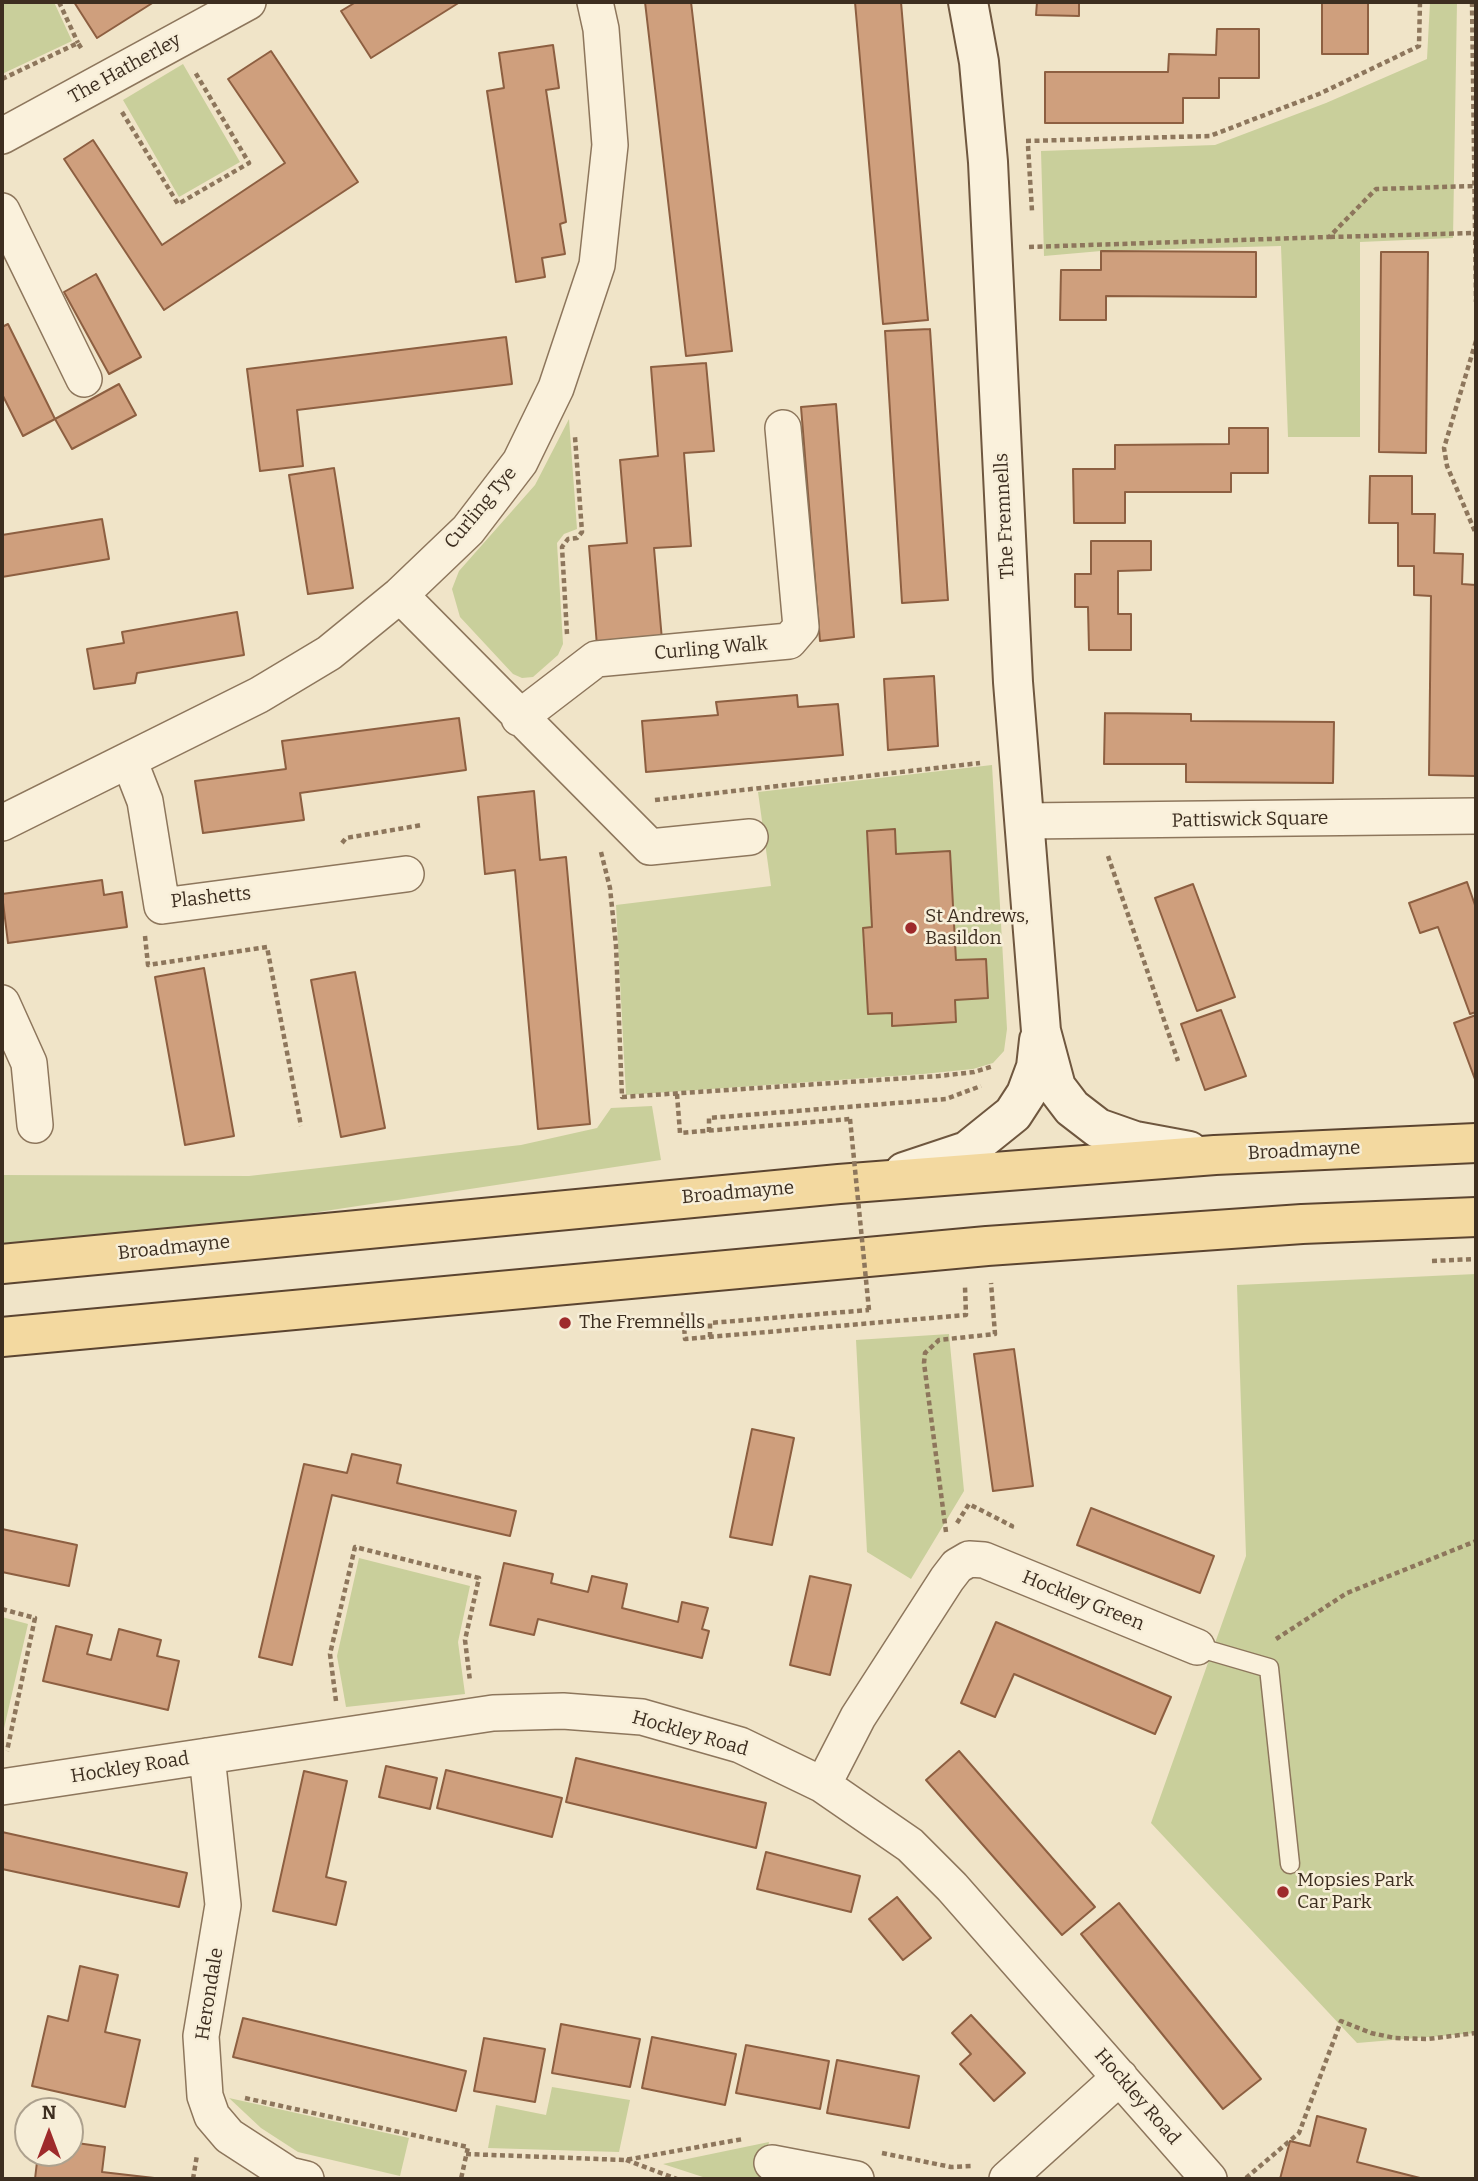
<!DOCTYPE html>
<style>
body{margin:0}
#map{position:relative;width:1478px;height:2181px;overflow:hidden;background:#f0e4c8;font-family:Bitter,serif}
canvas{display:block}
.frame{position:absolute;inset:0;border:4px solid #3d2e20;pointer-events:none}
.north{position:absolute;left:14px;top:2097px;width:70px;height:70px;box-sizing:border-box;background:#f7eed8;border:2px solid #ada18e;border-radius:50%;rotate:0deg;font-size:19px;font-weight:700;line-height:28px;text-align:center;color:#3d2e20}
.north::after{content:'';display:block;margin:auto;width:24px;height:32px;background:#9e2a2b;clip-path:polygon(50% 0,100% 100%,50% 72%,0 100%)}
</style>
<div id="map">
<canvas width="1478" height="2181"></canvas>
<div class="frame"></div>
<div class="north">N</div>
</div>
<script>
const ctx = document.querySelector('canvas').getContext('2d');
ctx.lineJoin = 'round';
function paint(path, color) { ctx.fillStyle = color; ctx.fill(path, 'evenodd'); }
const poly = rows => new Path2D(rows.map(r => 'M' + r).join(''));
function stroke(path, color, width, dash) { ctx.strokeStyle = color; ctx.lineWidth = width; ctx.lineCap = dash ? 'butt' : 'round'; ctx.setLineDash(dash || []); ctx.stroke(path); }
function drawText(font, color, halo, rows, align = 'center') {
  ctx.font = font + ' Bitter,serif'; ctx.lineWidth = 5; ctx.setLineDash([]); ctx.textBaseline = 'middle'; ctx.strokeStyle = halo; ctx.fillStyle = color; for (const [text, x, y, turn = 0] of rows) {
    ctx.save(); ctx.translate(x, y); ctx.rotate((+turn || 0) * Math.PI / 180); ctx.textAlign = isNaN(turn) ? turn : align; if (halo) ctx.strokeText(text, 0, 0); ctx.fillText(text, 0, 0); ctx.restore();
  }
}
paint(poly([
 [2,2,54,2,72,41,2,74],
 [1430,2,1457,2,1453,238,1360,242,1360,437,1288,437,1281,246,1101,251,1044,256,1041,151,1215,145,1326,103,1427,59],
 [183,64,240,162,179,197,123,100],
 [569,419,577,529,564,534,557,543,563,644,558,655,533,677,522,678,513,674,460,617,452,589,459,571,535,485],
 [992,765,1007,1029,1004,1051,993,1063,973,1069,923,1074,626,1095,616,905,771,886,758,792],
 [652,1106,661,1160,259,1221,2,1247,2,1175,249,1176,521,1145,597,1128,611,1108],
 [1476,1274,1476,2033,1357,2043,1151,1823,1246,1556,1237,1285],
 [949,1334,964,1491,911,1579,867,1552,856,1340],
 [359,1558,470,1586,458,1642,465,1694,346,1707,337,1656],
 [2,1617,28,1624,2,1737],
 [552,2087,630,2100,619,2152,488,2148,496,2105,546,2115],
 [229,2098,409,2138,400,2176,298,2152,261,2128],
 [769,2142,761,2179,709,2179,663,2164]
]), '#c9cf9b');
const building = poly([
 [74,2,154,2,97,38,74,2],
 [356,2,460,2,371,58,341,11,356,2],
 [645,2,691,2,732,351,686,356,645,2],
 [855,2,901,2,928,320,883,324,855,2],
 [1037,2,1079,2,1079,16,1036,15,1037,2],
 [1322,2,1368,2,1368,54,1322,54,1322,2],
 [1217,29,1259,29,1259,78,1219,78,1219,98,1183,98,1183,123,1045,123,1045,72,1168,72,1169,54,1216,55,1217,29],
 [553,45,559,88,546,90,566,222,560,224,565,254,542,258,545,277,516,282,487,91,504,88,499,53,553,45],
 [271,51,358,182,164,310,64,159,93,140,162,245,285,163,228,79,271,51],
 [1101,251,1256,252,1256,297,1106,296,1106,320,1060,320,1061,270,1101,270,1101,251],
 [1381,252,1428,252,1426,453,1379,452,1381,252],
 [96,274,141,357,109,374,64,292,96,274],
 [8,324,55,419,23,436,2,394,2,327,8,324],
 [930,329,948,600,902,603,885,331,930,329],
 [506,337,512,384,297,410,303,466,260,471,247,369,506,337],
 [706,363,714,451,684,453,691,546,654,548,662,640,597,646,589,546,627,543,620,460,658,456,651,367,706,363],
 [119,384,136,415,72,449,55,419,119,384],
 [836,404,854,637,820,641,801,407,836,404],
 [1229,428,1268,428,1268,473,1231,473,1231,492,1125,492,1125,523,1074,523,1073,469,1115,469,1115,445,1229,444,1229,428],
 [334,468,353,588,308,594,289,475,334,468],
 [1370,476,1412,476,1412,514,1435,514,1434,553,1463,554,1462,584,1476,585,1476,776,1429,775,1431,596,1414,595,1414,566,1398,566,1398,523,1369,523,1370,476],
 [102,519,109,559,2,577,2,535,102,519],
 [1091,541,1151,541,1151,570,1118,571,1118,614,1131,614,1131,650,1089,650,1088,607,1075,607,1075,574,1091,574,1091,541],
 [237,612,244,655,137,673,135,683,94,689,87,649,124,643,122,632,237,612],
 [934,676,938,746,888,750,884,679,934,676],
 [797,695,798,707,838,704,843,755,646,772,642,721,718,715,716,702,797,695],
 [1105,713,1191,714,1191,721,1334,722,1333,783,1186,782,1186,764,1104,764,1105,713],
 [459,718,466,770,300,793,304,820,203,833,195,781,286,769,282,741,459,718],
 [534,791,540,860,566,857,590,1124,538,1129,515,870,485,874,478,797,534,791],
 [895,829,896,854,950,851,956,960,986,959,988,998,955,1000,956,1022,892,1026,892,1013,868,1014,863,928,872,927,867,831,895,829],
 [102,880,104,895,122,892,127,927,8,943,2,894,102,880],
 [1467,882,1476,908,1476,1012,1470,1014,1438,927,1420,933,1409,903,1467,882],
 [1193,884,1235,997,1197,1011,1155,898,1193,884],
 [204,968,234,1136,185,1145,155,977,204,968],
 [355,972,385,1128,341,1137,311,980,355,972],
 [1221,1010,1246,1076,1205,1090,1181,1024,1221,1010],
 [1476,1015,1476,1082,1454,1023,1476,1015],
 [1014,1349,1033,1486,993,1491,974,1354,1014,1349],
 [752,1429,794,1438,772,1545,730,1537,752,1429],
 [352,1454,401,1465,397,1483,516,1511,510,1536,332,1495,292,1665,259,1657,304,1464,347,1473,352,1454],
 [1091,1508,1214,1556,1200,1593,1077,1545,1091,1508],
 [2,1529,77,1545,69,1586,2,1572,2,1529],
 [504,1563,553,1574,551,1583,588,1592,592,1576,627,1584,622,1608,678,1622,682,1602,708,1608,702,1629,709,1631,702,1658,538,1619,534,1635,490,1625,504,1563],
 [810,1576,851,1585,830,1675,790,1665,810,1576],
 [996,1622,1171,1697,1155,1734,1014,1674,995,1717,961,1703,996,1622],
 [56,1626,92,1635,87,1654,111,1660,119,1629,161,1640,157,1656,179,1661,168,1710,43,1681,56,1626],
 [959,1751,1095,1907,1062,1935,926,1780,959,1751],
 [576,1758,766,1803,756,1848,566,1802,576,1758],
 [386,1766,437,1778,430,1809,379,1797,386,1766],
 [446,1770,562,1798,552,1837,437,1808,446,1770],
 [304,1771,347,1781,326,1877,346,1882,336,1925,273,1911,304,1771],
 [2,1832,187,1873,179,1907,2,1869,2,1832],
 [766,1852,860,1876,851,1912,757,1889,766,1852],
 [897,1897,931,1938,903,1960,869,1919,897,1897],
 [1119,1903,1261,2079,1223,2109,1081,1934,1119,1903],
 [80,1966,118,1975,105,2032,140,2040,125,2107,32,2086,48,2016,68,2021,80,1966],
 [971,2015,1025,2073,994,2101,960,2064,971,2054,952,2033,971,2015],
 [243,2018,466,2071,456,2111,233,2057,243,2018],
 [561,2024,640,2039,630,2087,552,2073,561,2024],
 [652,2037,736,2054,725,2105,642,2088,652,2037],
 [484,2038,545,2049,535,2102,474,2091,484,2038],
 [746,2045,829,2061,820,2109,736,2093,746,2045],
 [837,2060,919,2076,909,2128,827,2113,837,2060],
 [1317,2116,1366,2129,1357,2162,1424,2179,1280,2179,1290,2141,1310,2146,1317,2116],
 [70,2142,105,2147,102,2172,163,2179,35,2179,38,2153,70,2153,70,2142]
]);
paint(building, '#cf9f7d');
stroke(building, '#8d5f41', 2);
const lane = poly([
 [1197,1647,1269,1668,1290,1864]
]);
const street = poly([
 [2,136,248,2],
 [2,211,84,379],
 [400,595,650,847,750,837],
 [519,718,596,659,789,641,801,627,783,428],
 [129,760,145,801,162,906,406,874],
 [1024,821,1476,816],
 [2,823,259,695,329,653,400,595,468,530,520,462,556,388,597,265,610,145,601,29,595,2],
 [2,1003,29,1063,35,1125],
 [207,1756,223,1905,201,2036,205,2096,212,2116,229,2136,289,2175,306,2179],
 [823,1785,858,1717,947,1579,957,1566,969,1559,984,1560,1197,1647],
 [2,1787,493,1713,563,1711,642,1717,740,1745,823,1785,910,1845,952,1887,1209,2179],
 [772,2163,856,2179],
 [1007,2179,1120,2077]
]);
const secondary = poly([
 [968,2,979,62,988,162,1013,682,1041,1031,1056,1087,1072,1108,1098,1128,1135,1141,1189,1151],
 [904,1172,967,1151,1013,1114,1026,1094,1036,1067,1039,1040]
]);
const primary = poly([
 [2,1264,839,1184,1215,1155,1476,1143],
 [2,1337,987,1246,1302,1224,1476,1217]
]);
stroke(lane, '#8d765c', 21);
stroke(street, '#8d765c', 38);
stroke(secondary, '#6f573f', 42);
stroke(primary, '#5b4430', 42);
stroke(poly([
 [59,2,78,43],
 [1472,2,1476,302],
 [2,79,78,43,83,51],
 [122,112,178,204,249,163,195,72],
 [1026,141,1210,136,1319,94,1419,46,1420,2],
 [1028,146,1032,211],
 [1330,237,1475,233],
 [1029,247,1329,237,1376,189,1476,186],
 [1476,341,1444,448,1447,466,1476,534],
 [567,634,562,547,568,539,577,538,582,532,575,437],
 [655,800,980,763],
 [342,843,346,838,422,825],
 [601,852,610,888,616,946,622,1097,939,1076,974,1072,994,1066],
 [1108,856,1178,1061],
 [145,936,148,965,267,947,301,1126],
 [677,1094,680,1133,850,1119],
 [709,1132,709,1118,946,1099,981,1086],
 [1432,1261,1476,1259],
 [683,1312,685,1339,966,1315,965,1287],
 [710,1337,710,1323,869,1310],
 [957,1523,969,1504,1012,1526,1010,1531],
 [946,1532,924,1363,925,1353,939,1340,995,1334,991,1283],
 [2,1609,35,1618,7,1751],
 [1276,1639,1347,1593,1476,1541],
 [336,1701,330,1654,355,1547,479,1578,465,1640,470,1681],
 [245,2098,468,2147,461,2179],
 [882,2153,951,2167,973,2166],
 [466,2154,625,2160,743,2139],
 [626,2160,677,2179],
 [1246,2178,1299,2133,1341,2021,1371,2033,1395,2038,1428,2039,1476,2033],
 [193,2179,197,2155]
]), '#8d765c', 4.5, [5, 3.5]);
stroke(lane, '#faf1dc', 18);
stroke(street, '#faf1dc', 35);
stroke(secondary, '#faf1dc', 38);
stroke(primary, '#f3d9a0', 38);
stroke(poly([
 [850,1119,869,1310]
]), '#8d765c', 4.5, [5, 3.5]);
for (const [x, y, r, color] of [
 [911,928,7,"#9e2a2b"],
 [565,1323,7,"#9e2a2b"],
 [1283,1892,7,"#9e2a2b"]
]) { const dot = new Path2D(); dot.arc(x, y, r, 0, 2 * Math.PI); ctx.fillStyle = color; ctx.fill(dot); stroke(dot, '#f7eed8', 2.5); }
drawText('19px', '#3d2e20', '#f7eed8', [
 ["The Hatherley",125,69,-29],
 ["Curling Tye",481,508,-50],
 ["The Fremnells",1005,516,-93],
 ["Curling Walk",711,649,-5],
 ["Pattiswick Square",1250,820,-1],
 ["Plashetts",211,898,-6],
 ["Broadmayne",1304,1151,-3],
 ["Broadmayne",738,1193,-5],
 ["Broadmayne",174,1248,-6],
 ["Hockley Green",1083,1601,22],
 ["Hockley Road",690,1734,16],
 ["Hockley Road",130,1768,-9],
 ["Herondale",210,1994,-81],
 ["Hockley Road",1137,2097,49]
]);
drawText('19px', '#3d2e20', '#f7eed8', [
 ["St Andrews,",925,917],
 ["Basildon",925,939],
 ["The Fremnells",579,1323],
 ["Mopsies Park",1297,1881],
 ["Car Park",1297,1903]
], 'left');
</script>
